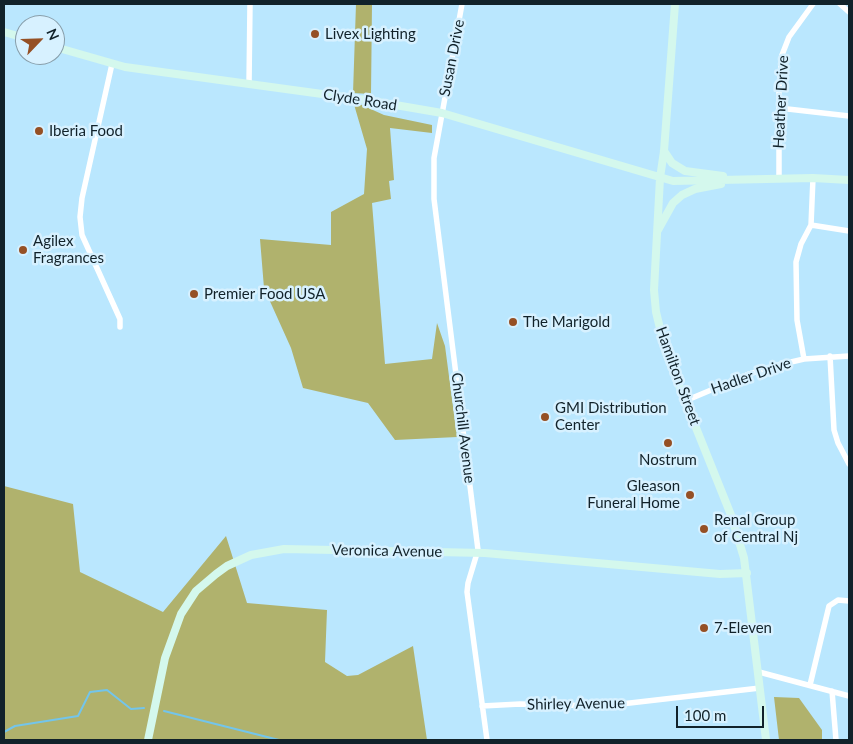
<!DOCTYPE html>
<style>
body{margin:0}
#map{position:relative;width:853px;height:744px;overflow:hidden;background:#bae7fe;font-family:Lato,sans-serif}
canvas{display:block}
.frame{position:absolute;inset:0;border:5px solid #11222a;pointer-events:none}
.north{position:absolute;left:15px;top:15px;width:50px;height:50px;box-sizing:border-box;background:#d7f1ff;border:1px solid #889eaa;border-radius:50%;rotate:66deg;font-size:14px;font-weight:700;line-height:20px;text-align:center;color:#11222a}
.north::after{content:'';display:block;margin:auto;width:18px;height:22px;background:#955025;clip-path:polygon(50% 0,100% 100%,50% 72%,0 100%)}
.scale{position:absolute;left:676px;top:706px;width:88px;height:22px;box-sizing:border-box;border:2px solid #11222a;border-top:0;padding-left:6px;font-size:15px;line-height:18px;white-space:nowrap;color:#11222a;-webkit-text-stroke:4px #d7f1ff;paint-order:stroke}
</style>
<div id="map">
<canvas width="853" height="744"></canvas>
<div class="frame"></div>
<div class="north">N</div>
<div class="scale">100 m</div>
</div>
<script>
const ctx = document.querySelector('canvas').getContext('2d');
ctx.lineJoin = 'round';
function paint(path, color) { ctx.fillStyle = color; ctx.fill(path, 'evenodd'); }
const poly = rows => new Path2D(rows.map(r => 'M' + r).join(''));
function stroke(path, color, width, dash) { ctx.strokeStyle = color; ctx.lineWidth = width; ctx.lineCap = dash ? 'butt' : 'round'; ctx.setLineDash(dash || []); ctx.stroke(path); }
function drawText(font, color, halo, rows, align = 'center') {
  ctx.font = font + ' Lato,sans-serif'; ctx.lineWidth = 5; ctx.setLineDash([]); ctx.textBaseline = 'middle'; ctx.strokeStyle = halo; ctx.fillStyle = color; for (const [text, x, y, turn = 0] of rows) {
    ctx.save(); ctx.translate(x, y); ctx.rotate((+turn || 0) * Math.PI / 180); ctx.textAlign = isNaN(turn) ? turn : align; if (halo) ctx.strokeText(text, 0, 0); ctx.fillText(text, 0, 0); ctx.restore();
  }
}
paint(poly([
 [356,4,372,4,371,94,353,93],
 [353,101,384,115,432,125,432,133,390,128,394,180,389,181,391,199,372,203,385,364,432,359,437,323,445,346,457,437,395,440,368,403,303,388,291,348,264,288,260,239,331,245,331,212,364,194,367,149],
 [4,486,73,504,80,572,163,612,226,536,247,603,327,610,325,662,347,676,358,675,413,646,427,740,4,740],
 [774,697,799,698,822,730,822,740,779,740]
]), '#b0b26d');
stroke(poly([
 [164,711,279,740],
 [4,732,15,726,78,716,90,692,107,690,131,709,144,708]
]), '#73c5eb', 2);
stroke(poly([
 [462,4,434,158,434,199,478,550,468,583,467,592,487,740],
 [840,4,849,12],
 [112,64,82,198,80,217,82,235,120,319,120,327],
 [249,84,250,4],
 [779,108,849,116],
 [779,179,779,88,782,55,789,37,813,4],
 [811,225,849,231],
 [830,356,834,430,838,443,849,464],
 [804,359,797,320,796,262,801,244,811,225,813,178],
 [685,401,749,374,774,366,804,359,849,356],
 [759,672,849,696],
 [810,685,829,606,838,600,849,601],
 [832,691,836,740],
 [482,706,520,704,604,706,760,688]
]), '#fff', 5.5);
stroke(poly([
 [675,4,664,151,660,178,654,290,656,312,666,353,731,515,744,558,766,740],
 [4,32,25,38],
 [55,47,125,67,366,100,442,113,673,181,813,178,849,180],
 [664,151,672,163,685,171,723,176],
 [658,230,673,203,682,195,695,189,721,184],
 [148,740,165,658,181,614,196,591,216,574,227,566,251,555,284,549,485,553,720,574,747,573]
]), '#d4f8ed', 8);
for (const [x, y, r, color] of [
 [315,34,5,"#955025"],
 [39,131,5,"#955025"],
 [23,250,5,"#955025"],
 [194,294,5,"#955025"],
 [513,322,5,"#955025"],
 [545,417,5,"#955025"],
 [668,443,5,"#955025"],
 [690,495,5,"#955025"],
 [704,529,5,"#955025"],
 [704,628,5,"#955025"]
]) { const dot = new Path2D(); dot.arc(x, y, r, 0, 2 * Math.PI); ctx.fillStyle = color; ctx.fill(dot); stroke(dot, '#d7f1ff', 2); }
drawText('15px', '#11222a', '#d7f1ff', [
 ["Livex Lighting",325,34],
 ["Iberia Food",49,131],
 ["Agilex",33,241],
 ["Fragrances",33,258],
 ["Premier Food USA",204,294],
 ["The Marigold",523,322],
 ["GMI Distribution",555,408],
 ["Center",555,425],
 ["Nostrum",668,460,"center"],
 ["Gleason",680,486,"right"],
 ["Funeral Home",680,503,"right"],
 ["Renal Group",714,520],
 ["of Central Nj",714,537],
 ["7-Eleven",714,628]
], 'left');
drawText('15px', '#11222a', '#d7f1ff', [
 ["Susan Drive",452,58,-79],
 ["Clyde Road",360,100,9],
 ["Heather Drive",781,102,-87],
 ["Hamilton Street",678,376,70],
 ["Hadler Drive",751,376,-19],
 ["Churchill Avenue",463,428,83],
 ["Veronica Avenue",387,551,1],
 ["Shirley Avenue",576,704,-1]
]);
</script>
